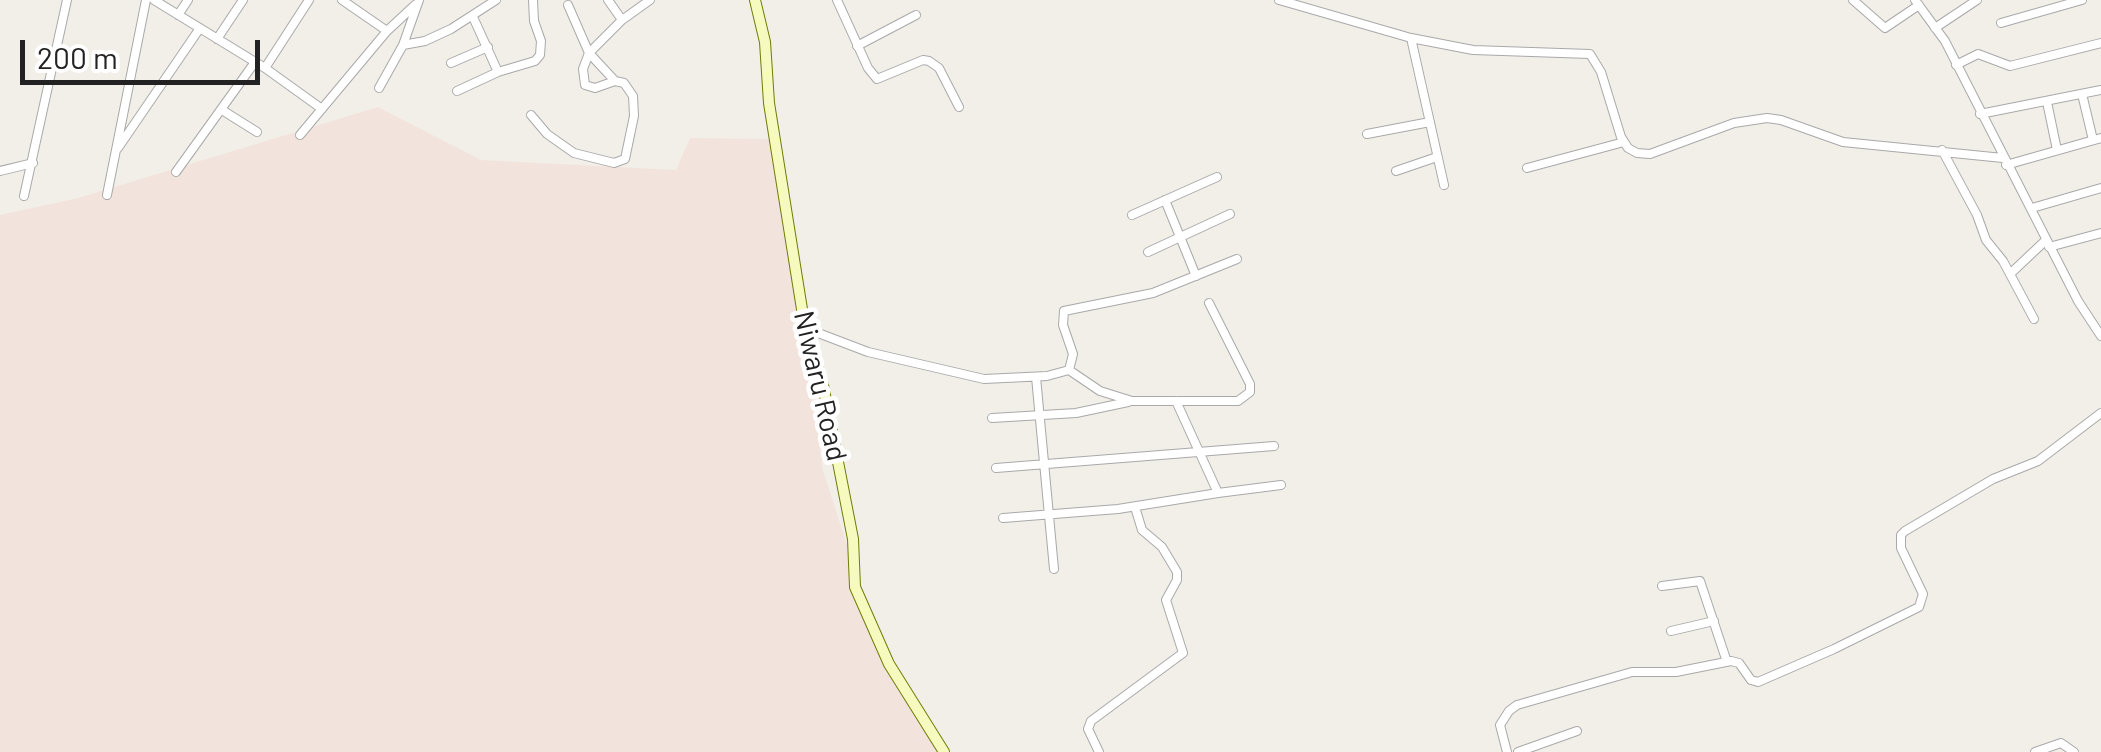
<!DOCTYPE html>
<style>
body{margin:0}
#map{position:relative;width:2101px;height:752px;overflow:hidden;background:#f2efe9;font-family:Barlow,sans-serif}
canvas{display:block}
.scale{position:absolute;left:20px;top:40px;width:240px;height:45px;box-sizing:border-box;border:5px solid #222;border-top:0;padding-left:12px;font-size:30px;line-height:35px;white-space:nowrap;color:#222;-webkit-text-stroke:8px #fff;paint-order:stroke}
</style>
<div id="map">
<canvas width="2101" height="752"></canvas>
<div class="scale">200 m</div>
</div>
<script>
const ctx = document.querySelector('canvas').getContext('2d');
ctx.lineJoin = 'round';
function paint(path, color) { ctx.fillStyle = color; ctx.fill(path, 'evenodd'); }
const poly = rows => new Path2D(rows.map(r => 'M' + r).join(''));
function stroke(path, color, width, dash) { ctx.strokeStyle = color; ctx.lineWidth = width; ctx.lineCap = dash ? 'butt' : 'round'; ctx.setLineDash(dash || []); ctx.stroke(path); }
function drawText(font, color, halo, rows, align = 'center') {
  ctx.font = font + ' Barlow,sans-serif'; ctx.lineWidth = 9; ctx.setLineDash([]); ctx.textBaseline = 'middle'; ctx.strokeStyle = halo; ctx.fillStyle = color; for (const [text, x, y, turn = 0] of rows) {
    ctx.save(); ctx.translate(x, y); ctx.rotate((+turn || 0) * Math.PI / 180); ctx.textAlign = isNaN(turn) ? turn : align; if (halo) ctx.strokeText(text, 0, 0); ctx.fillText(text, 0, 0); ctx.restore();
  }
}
paint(poly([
 [378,107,481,160,676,170,690,138,777,139,823,471,884,658,943,752,0,752,0,215,78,198]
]), '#f3e3dd');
const street = poly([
 [154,0,265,68,322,109],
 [342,0,387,31,415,5],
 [419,0,403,45,425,41,451,29,496,0],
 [608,0,622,20,650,0],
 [837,0,868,68,877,79,923,60,929,61,939,68,959,107],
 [1279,0,1411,38,1473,50,1590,54,1601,72,1621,137,1628,148,1637,153,1650,154,1734,123,1767,118,1781,120,1843,142,2003,158],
 [1853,0,1885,28,1919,5],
 [1915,0,1945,41,2078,301,2101,336],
 [568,5,589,53,583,69,585,85,595,88,615,81],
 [178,15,188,0],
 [473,17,498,72],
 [2001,23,2082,0],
 [1935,28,1977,0],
 [1411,38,1444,185],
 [217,39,243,0],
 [857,46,916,15],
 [451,63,488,47],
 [1956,65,1978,54,2010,66,2101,43],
 [265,68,309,0],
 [379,88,403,45],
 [457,91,498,72,535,61,540,55,541,41,534,21,533,0],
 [2082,94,2093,140],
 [2047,102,2057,150],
 [222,110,257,132],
 [1980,114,2101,90],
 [531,115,547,134,574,153,614,163,625,159,634,116,633,96,624,83,615,81,589,53,622,20],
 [1367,134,1430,122],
 [300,135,387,31],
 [118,148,200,28],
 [1942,150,1977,215,1986,240,2003,261,2034,319],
 [2006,165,2101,138],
 [1527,168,1624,142],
 [0,171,33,163],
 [1396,171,1437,157],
 [176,172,255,62],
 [107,195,146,0],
 [24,196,67,0],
 [1165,200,1196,276],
 [2032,208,2101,188],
 [1132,215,1217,177],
 [2049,247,2101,233],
 [1148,252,1230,214],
 [2010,274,2046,240],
 [805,328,868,352,984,379,1047,376,1069,370,1100,391,1132,401,1238,401,1250,392,1250,384,1209,303],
 [1069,370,1073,354,1063,325,1064,311,1153,293,1237,259],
 [1036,377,1054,569],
 [992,418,1076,413,1128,402],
 [996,468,1274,446],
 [1218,493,1281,485],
 [1003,518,1118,509,1218,493,1176,401],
 [1662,586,1700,581,1727,662],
 [1671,631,1714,621],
 [1099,752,1088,729,1091,721,1183,653,1166,600,1177,580,1177,572,1162,547,1142,530,1135,507],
 [1507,752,1500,725,1509,711,1517,705,1632,672,1676,672,1731,661,1739,663,1751,680,1758,682,1834,649,1919,607,1923,594,1901,548,1901,535,1905,531,1993,479,2038,461,2101,413],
 [1518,752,1577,731],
 [2035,752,2061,743,2074,752]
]);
const secondary = poly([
 [755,0,765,42,769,103,805,328,823,385,853,539,855,587,889,664,944,752]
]);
stroke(street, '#a9a9a9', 10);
stroke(secondary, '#707d05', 12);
stroke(street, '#fff', 8);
stroke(secondary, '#f7fabf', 10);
drawText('28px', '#222', '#fff', [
 ["Niwaru Road",820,386,77]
]);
</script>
